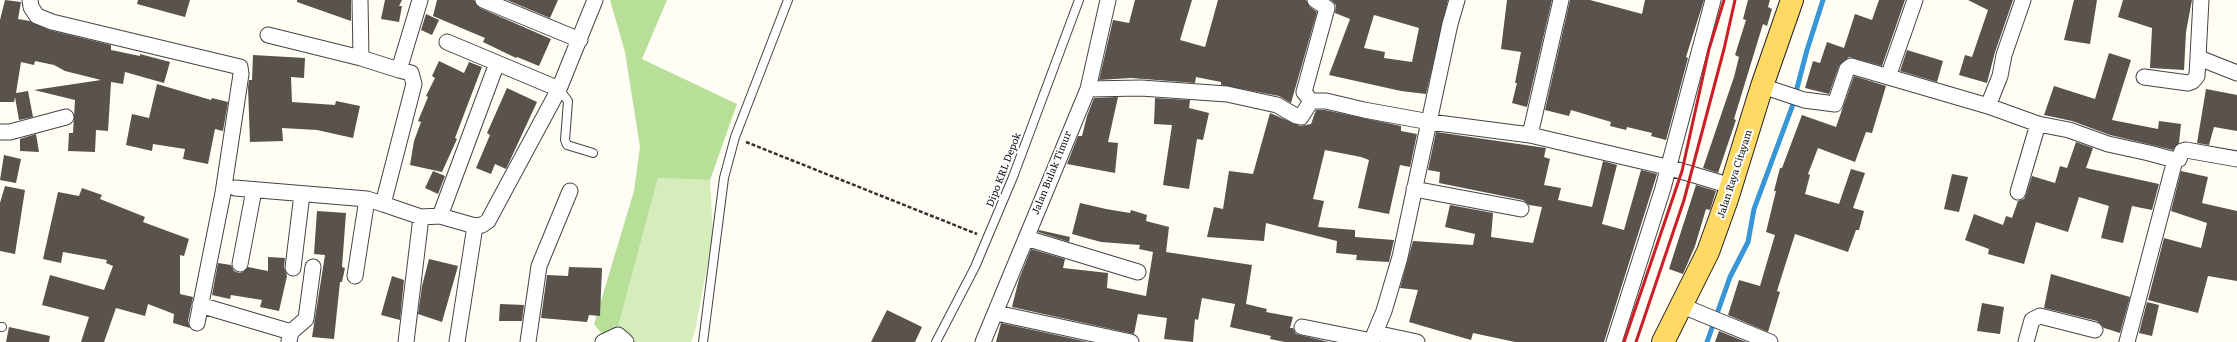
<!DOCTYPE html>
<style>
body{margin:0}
canvas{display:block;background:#fffdf4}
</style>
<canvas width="2237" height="342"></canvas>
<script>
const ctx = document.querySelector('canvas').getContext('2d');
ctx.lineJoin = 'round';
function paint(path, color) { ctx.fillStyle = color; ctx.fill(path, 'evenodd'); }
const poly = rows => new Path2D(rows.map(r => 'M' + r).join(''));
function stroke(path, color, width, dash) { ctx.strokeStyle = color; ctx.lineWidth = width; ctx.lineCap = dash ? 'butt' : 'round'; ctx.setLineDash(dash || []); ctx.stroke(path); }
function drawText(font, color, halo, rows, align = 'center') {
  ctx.font = font + ' Literata,serif'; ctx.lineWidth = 4; ctx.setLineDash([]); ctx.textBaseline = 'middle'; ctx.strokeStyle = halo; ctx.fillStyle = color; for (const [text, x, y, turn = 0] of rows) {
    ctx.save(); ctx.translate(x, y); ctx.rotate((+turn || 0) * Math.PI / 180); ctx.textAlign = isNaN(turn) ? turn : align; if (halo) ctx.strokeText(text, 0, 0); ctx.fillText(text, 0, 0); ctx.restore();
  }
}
paint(poly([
 [658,178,710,180,713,235,695,331,691,342,614,342]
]), '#d5edba');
paint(poly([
 [610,0,667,0,642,59,737,104,710,180,658,178,614,342,609,342,594,324,634,191,640,147,625,52]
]), '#b8df98');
stroke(poly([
 [1707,342,1730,277,1748,242,1754,209,1792,107,1807,50,1823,0]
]), '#3797d6', 5);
paint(poly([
 [5,0,21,2,18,19,30,21,49,30,111,45,111,50,140,56,140,54,170,62,164,83,125,72,123,84,111,82,108,131,96,130,95,152,68,151,69,133,73,133,75,100,34,90,101,80,65,71,54,65,35,61,34,65,21,62,16,93,28,91,33,117,19,120,15,97,14,102,0,102,0,20],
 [138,0,190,0,185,17,137,4],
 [297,0,351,0,351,21,297,2],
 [385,0,402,0,399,6,402,6,399,22,381,19],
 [437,0,474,0,480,8,551,39,539,66,517,57,516,58,483,42,485,38,433,16],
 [507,0,558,0,550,18],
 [1135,0,1192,0,1180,40,1205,47,1218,0,1306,0,1310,7,1317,12,1291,103,1279,96,1221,85,1221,82,1196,77,1195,83,1131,78,1099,80,1113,20,1129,23],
 [1331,0,1448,0,1426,94,1401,91,1329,75,1350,19,1335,13,1336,5],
 [1374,15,1419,28,1412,62,1384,58,1385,52,1364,48],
 [1507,0,1552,0,1527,107,1512,103,1517,83,1515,83,1521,52,1501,49],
 [1570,0,1590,0,1642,14,1645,0,1704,0,1686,57,1688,58,1666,140,1651,136,1652,133,1627,127,1626,130,1610,126,1611,122,1571,110,1569,116,1545,110],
 [1748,0,1770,0,1768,7,1772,9,1767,26,1763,24,1734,119,1736,120,1718,173,1703,168,1734,77,1739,57,1735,55,1746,20,1743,19],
 [1879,0,1905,0,1882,66,1849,57,1839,66,1829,94,1805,88,1813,61,1820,63,1827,42,1844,48,1855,14,1872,20],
 [1968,0,2013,0,1995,52,1987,83,1959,75,1965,55,1972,57,1988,10],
 [2074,0,2097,0,2090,44,2064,40],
 [2123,0,2192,0,2186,32,2184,70,2150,68,2152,28,2118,17],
 [426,14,439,20,432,35,421,30],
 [1907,50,1943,61,1937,82,1900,71],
 [2109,53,2131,60,2112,120,2158,129,2159,121,2181,124,2179,143,2173,150,2110,135,2072,121,2044,115,2054,86,2095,99],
 [253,55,305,58,304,78,291,77,292,102,335,105,336,101,360,106,353,138,317,130,282,128,283,141,250,142,248,87,249,80,252,80],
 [439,61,464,73,469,62,482,67,455,138,457,139,442,172,410,165,414,141,421,122,418,121,428,97,426,96,435,78,432,76],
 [1854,76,1886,86,1872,133,1866,132,1855,162,1818,148,1808,174,1810,175,1805,194,1839,204,1851,169,1865,173,1853,208,1864,211,1859,230,1856,230,1848,252,1795,234,1777,291,1780,292,1768,332,1728,315,1739,280,1760,286,1775,235,1766,232,1776,191,1774,191,1780,168,1782,168,1802,115,1836,127],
 [157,84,211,100,212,98,228,102,223,131,215,129,208,164,183,159,185,149,153,144,152,151,126,145,132,114,149,118],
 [507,88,537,102,506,169,495,164,491,174,476,168,490,135,487,133],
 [2206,89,2237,95,2237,131,2214,127,2209,145,2197,143],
 [1118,97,1108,142,1118,143,1115,173,1067,164,1078,136,1082,136,1087,116,1094,98],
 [1155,98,1190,100,1189,108,1209,113,1203,140,1197,139,1189,189,1163,185,1172,125,1154,124],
 [1316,110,1325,110,1401,126,1401,131,1417,134,1410,167,1400,165,1389,214,1358,208,1369,160,1361,157,1325,150,1313,199,1324,201,1318,227,1355,230,1355,237,1394,240,1389,262,1356,260,1357,255,1336,253,1337,241,1266,223,1264,241,1207,237,1214,207,1223,209,1229,171,1253,174,1270,113,1300,126,1311,124],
 [1436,132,1546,148,1544,157,1550,159,1544,185,1561,188,1558,200,1592,207,1603,161,1617,165,1602,224,1624,230,1641,170,1657,174,1604,342,1515,342,1473,333,1471,340,1409,322,1418,290,1400,288,1413,241,1473,245,1475,234,1445,227,1450,205,1493,213,1491,237,1533,243,1542,207,1529,205,1523,200,1439,183,1440,172,1428,170],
 [36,134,39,152,20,151,20,139],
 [2076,142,2093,148,2086,168,2159,184,2152,210,2132,206,2123,243,2101,238,2109,206,2079,197,2068,232,2036,222,2024,264,1988,254,1989,249,1965,240,1974,214,2003,225,2006,216,2012,218,2018,201,2024,199,2026,195,2032,176,2055,183,2060,166,2067,168],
 [4,155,21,159,16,183,0,180],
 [433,171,445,176,438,194,425,188],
 [2181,171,2208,177,2202,203,2237,211,2237,281,2208,276,2198,313,2148,300,2164,238,2201,248,2207,223,2171,211],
 [1952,174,1968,177,1959,212,1944,209],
 [1696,185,1716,191,1710,210,1706,209,1695,246,1683,274,1669,269],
 [5,186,25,190,15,254,0,251,0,203],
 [82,188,102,195,100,199,145,217,143,222,189,239,184,256,180,255,180,294,193,297,188,321,190,328,173,323,174,314,148,304,145,316,116,308,104,342,81,342,89,317,42,305,50,275,104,290,113,266,106,263,107,260,63,252,61,263,43,259,58,192,79,196],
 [1080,203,1106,209,1130,213,1131,210,1147,215,1146,221,1169,227,1166,252,1252,265,1246,304,1267,309,1266,312,1293,317,1290,328,1293,328,1296,334,1329,342,1285,342,1270,339,1271,336,1230,327,1235,304,1202,298,1198,320,1195,319,1193,342,1164,339,1167,318,1138,314,1134,334,1012,307,1019,279,1031,249,1065,259,1063,268,1108,273,1107,288,1146,296,1153,252,1139,249,1140,245,1101,242,1072,234],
 [317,211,346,213,342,267,345,268,342,282,340,282,334,339,312,337,325,255,314,254],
 [1039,230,1070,237,1069,242,1038,232],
 [268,257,285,258,284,267,287,276,279,311,260,307,262,300,231,295,230,299,212,295,218,263,231,265,234,271,239,273,243,272,248,267,268,271],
 [429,259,458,266,442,322,418,314,422,286],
 [569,267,602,268,600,316,589,315,587,322,541,318,547,275,568,276],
 [2051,274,2130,297,2120,333,2104,328,2097,321,2044,308],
 [392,276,404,280,400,320,381,315],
 [2147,302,2159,305,2152,336,2139,333],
 [1982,303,2004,307,2000,334,1977,331],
 [500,304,524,305,522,321,499,321],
 [887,310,922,327,915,342,871,342],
 [1001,323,1088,342,996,342],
 [9,327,50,336,49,342,6,342],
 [1719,331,1746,342,1715,342]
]), '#5a524c');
const service = poly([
 [559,89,568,101,565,140,567,145,593,153],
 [0,327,2,327],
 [703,342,724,178,735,137,788,0],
 [936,342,975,267,1013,177,1079,0]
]);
const minor = poly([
 [30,0,31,7,37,16,52,22,240,67,241,74,223,193,197,323],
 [360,0,361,58],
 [483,0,580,40],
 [268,35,361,58,399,70,420,0],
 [447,42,559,89],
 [2199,58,2237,73],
 [1888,77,1915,0],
 [2144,77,2188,83,2193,81,2197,76,2201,0],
 [1762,86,1804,100,1835,104,1847,69,1851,66,1988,106,2038,124,2069,130,2108,144,2149,153,2175,160,2179,159,2182,151,2186,150,2237,159],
 [1088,89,1141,88,1227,94,1277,105,1296,116,1301,117,1311,101,1326,101,1364,110,1430,122,1530,135,1671,168,1731,186],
 [1311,101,1304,92,1327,8,1315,0],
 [1988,106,2000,76,2004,55,2023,0],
 [0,132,10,132,66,117],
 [1530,135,1561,0],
 [235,188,367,199,383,204,414,84,411,73,399,70],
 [1414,189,1521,209],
 [2018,192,2038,124],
 [383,204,421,217,440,216,497,63],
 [440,216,475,226,482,225,488,221,559,89,595,0],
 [1026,238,1138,272],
 [240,264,254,190],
 [293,268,302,194],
 [355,276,367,199],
 [200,305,291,332],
 [1680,305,1770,342],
 [996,313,1131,342],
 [1302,327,1372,341],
 [1375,333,1417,342],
 [289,341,291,332,306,319,313,267],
 [406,342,421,217],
 [457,342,475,226],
 [528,342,539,266,570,191],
 [603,342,618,335,626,342],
 [983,342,1088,89,1108,0],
 [1371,342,1384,311,1400,257,1450,24,1457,0],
 [1614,342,1663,188,1713,0],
 [2026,342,2032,320,2040,316,2095,330],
 [2127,342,2175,160]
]);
const primary = poly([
 [1663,342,1708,252,1727,199,1762,86,1792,0]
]);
stroke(service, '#444', 10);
stroke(minor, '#444', 17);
stroke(primary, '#222', 24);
stroke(poly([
 [746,142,977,234]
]), '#333', 2.5, [4, 2]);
stroke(service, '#fff', 8);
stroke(minor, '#fff', 15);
stroke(primary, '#ffd964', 22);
stroke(poly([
 [1624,342,1682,171,1709,49,1724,0],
 [1636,342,1684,200,1724,49,1735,0]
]), '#cb1e27', 3);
drawText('10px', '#111', '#fff', [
 ["Dipo KRL Depok",1004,170,-69],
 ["Jalan Bulak Timur",1052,173,-68],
 ["Jalan Raya Citayam",1735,174,-72]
]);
</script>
